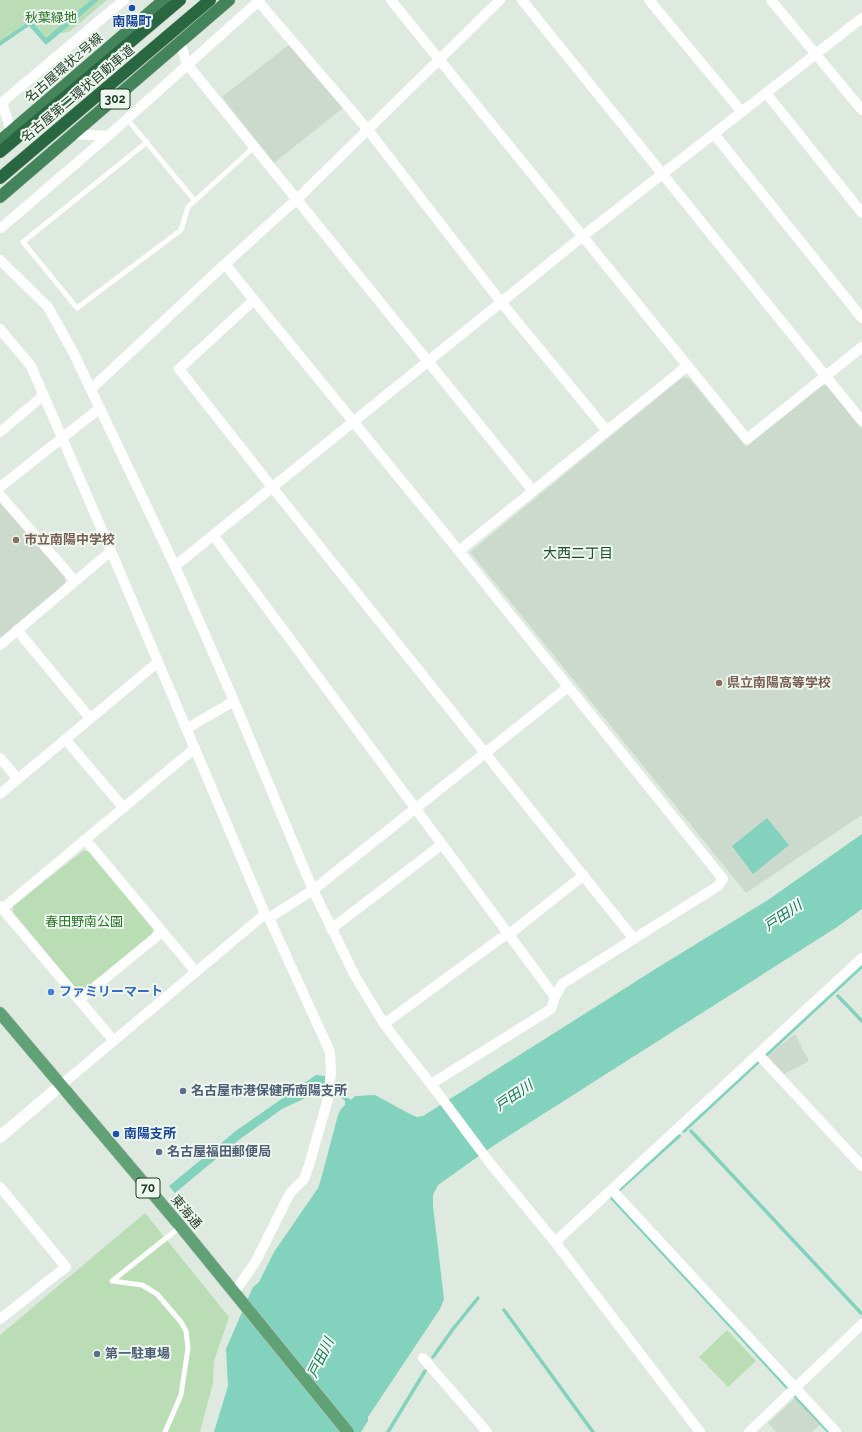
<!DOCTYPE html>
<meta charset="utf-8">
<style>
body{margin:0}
canvas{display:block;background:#deeadf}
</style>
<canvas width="862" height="1432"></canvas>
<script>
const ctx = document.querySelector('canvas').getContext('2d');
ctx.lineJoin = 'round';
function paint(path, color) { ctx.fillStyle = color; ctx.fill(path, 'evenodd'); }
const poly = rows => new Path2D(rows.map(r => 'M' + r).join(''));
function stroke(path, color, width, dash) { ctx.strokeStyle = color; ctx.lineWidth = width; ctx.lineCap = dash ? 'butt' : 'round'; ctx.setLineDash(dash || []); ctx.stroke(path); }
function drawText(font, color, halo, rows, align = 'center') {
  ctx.font = font + ' Raleway,"Noto Sans JP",sans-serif'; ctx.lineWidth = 4; ctx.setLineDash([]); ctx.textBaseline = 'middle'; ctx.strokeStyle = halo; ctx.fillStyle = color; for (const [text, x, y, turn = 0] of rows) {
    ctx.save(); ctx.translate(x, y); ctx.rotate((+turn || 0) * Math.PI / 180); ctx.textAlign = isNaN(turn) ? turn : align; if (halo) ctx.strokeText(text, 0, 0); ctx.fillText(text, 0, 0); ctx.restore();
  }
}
paint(poly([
 [290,44,343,108,274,163,222,97],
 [683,377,689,378,746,447,823,385,827,386,862,429,862,815,746,893,470,552],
 [0,502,65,577,65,584,0,639],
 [795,1034,809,1061,784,1074,767,1056],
 [795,1398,820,1425,812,1432,776,1432,768,1423]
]), '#ccdacd');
paint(poly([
 [0,0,107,0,69,32,60,33,46,39,31,20,0,41],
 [83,851,88,851,153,929,152,934,84,991,78,991,13,912,13,906],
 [145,1213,229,1317,214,1361,213,1383,200,1432,0,1432,0,1335],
 [727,1330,756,1361,728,1387,699,1357]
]), '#bbddb5');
paint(poly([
 [91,0,99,0,46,45,29,26,0,46,0,41,31,20,46,38],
 [767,818,789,845,753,874,732,846],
 [862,834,862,909,837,927,493,1146,438,1185,433,1195,433,1206,444,1299,440,1309,368,1417,368,1421,361,1432,214,1432,228,1386,226,1349,253,1287,259,1282,274,1252,318,1188,321,1179,338,1115,341,1109,345,1105,345,1101,342,1098,324,1091,318,1092,282,1109,240,1139,175,1193,169,1186,237,1130,316,1075,325,1076,325,1082,351,1100,355,1096,375,1095,410,1114,417,1117,423,1116,665,963,768,900]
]), '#82d2bd');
stroke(poly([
 [838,996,862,1021],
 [766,1055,862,966],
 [684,1131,758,1062],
 [691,1131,861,1313],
 [620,1189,679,1136],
 [612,1198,787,1387],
 [504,1310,593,1432],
 [433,1357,453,1329,478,1298],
 [796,1397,829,1432],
 [388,1432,425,1371]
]), '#82d2bd', 3.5);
const primary = poly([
 [0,1013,181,1227,348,1432]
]);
const trunk = poly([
 [0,141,164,0],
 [0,197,229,0]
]);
const motorway = poly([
 [0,152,180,0],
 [0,178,210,0]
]);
stroke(primary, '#c0c8c3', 13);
stroke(trunk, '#c0c8c3', 13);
stroke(motorway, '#c0c8c3', 13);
stroke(poly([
 [127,119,195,201],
 [147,142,23,242,77,308,181,230,188,207,254,147],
 [165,1432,181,1395,188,1348,186,1331,181,1322,157,1294,142,1285,112,1281,180,1227]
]), '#fff', 5);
stroke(poly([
 [391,0,747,439,862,347],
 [500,0,297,199,225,264,254,300,179,369,272,487,634,939],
 [522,0,862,421],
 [649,0,742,112],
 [771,0,862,110],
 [258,1,368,130,501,302,607,431],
 [180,42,187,64,533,491],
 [766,93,862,213],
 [2,102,11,131],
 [0,104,124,0],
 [73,134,108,136],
 [714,134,862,318],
 [1,228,108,136,260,0],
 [0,260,48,307,73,352,175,566,234,701,313,890,355,976,384,1024,440,1096,490,1163,555,1242,700,1432],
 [254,300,459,551],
 [0,329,31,366,111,551,265,914,269,918,313,890,568,687],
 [91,389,225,264],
 [0,432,44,395],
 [0,487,100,408],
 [0,495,75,581],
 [213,535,555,997],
 [175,566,583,236,862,18],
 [17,630,90,718],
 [0,645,111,551],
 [186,729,234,701],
 [65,739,123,807],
 [0,758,18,779],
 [0,794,158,662],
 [85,839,196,972],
 [0,906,114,1041],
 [2,909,195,748],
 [331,929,441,845],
 [79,1000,162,932],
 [384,1024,501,938,508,935,584,875],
 [759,1055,862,1166],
 [431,1084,551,1009,555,997,562,984,718,886,723,879,459,551,687,366],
 [61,1085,265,914],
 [0,1187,66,1267,0,1319],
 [612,1190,836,1432],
 [555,1242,862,958],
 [234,1293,256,1261,290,1193,304,1179,309,1165,328,1099,331,1072,330,1052,269,918],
 [423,1358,487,1432],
 [749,1432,862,1324]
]), '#fff', 10);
stroke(poly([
 [0,1137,61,1085]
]), '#fff', 12);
stroke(primary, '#60a275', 12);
stroke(trunk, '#44845a', 12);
stroke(motorway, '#296740', 12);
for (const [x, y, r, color] of [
 [132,8,4,"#1a4fb4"],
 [16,540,4,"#8d6e63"],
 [719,683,4,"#8d6e63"],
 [51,992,4,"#3f7fe0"],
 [183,1091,4,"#5c6f8a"],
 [116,1134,4,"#1a4fb4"],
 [159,1152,4,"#5c6f8a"],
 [97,1354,4,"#5c6f8a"]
]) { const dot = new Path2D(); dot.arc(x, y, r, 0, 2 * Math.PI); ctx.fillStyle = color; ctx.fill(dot); stroke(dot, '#eef7ef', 1.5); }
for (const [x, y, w] of [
 [115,99,30],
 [148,1188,24]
]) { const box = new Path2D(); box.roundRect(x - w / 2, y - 10, w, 20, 3); ctx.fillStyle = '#eef7ef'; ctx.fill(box); stroke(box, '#1f3a27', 1); }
drawText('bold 12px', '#1f3a27', null, [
 ["302",115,99],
 ["70",148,1188]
]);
drawText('13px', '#2a7227', '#eef7ef', [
 ["秋葉緑地",51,18],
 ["春田野南公園",84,922]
]);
drawText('bold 13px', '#164399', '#eef7ef', [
 ["南陽町",132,22],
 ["南陽支所",124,1134,"left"]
]);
drawText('13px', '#1f3a27', '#eef7ef', [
 ["名古屋環状2号線",64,68,-41],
 ["名古屋第二環状自動車道",78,94,-40],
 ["東海通",186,1212,50]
]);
drawText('bold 13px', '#785e54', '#eef7ef', [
 ["市立南陽中学校",24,540],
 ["県立南陽高等学校",727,683]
], 'left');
drawText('bold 13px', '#366cbe', '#eef7ef', [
 ["ファミリーマート",59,992]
], 'left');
drawText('bold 13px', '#4e5e75', '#eef7ef', [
 ["名古屋市港保健所南陽支所",191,1091],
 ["名古屋福田郵便局",167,1152],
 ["第一駐車場",105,1354]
], 'left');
drawText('14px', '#1a4d2b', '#eef7ef', [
 ["大西二丁目",578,554]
]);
drawText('italic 14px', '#17785f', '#eef7ef', [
 ["戸田川",783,916,-34],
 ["戸田川",514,1096,-34],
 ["戸田川",321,1358,-64]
]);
</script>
